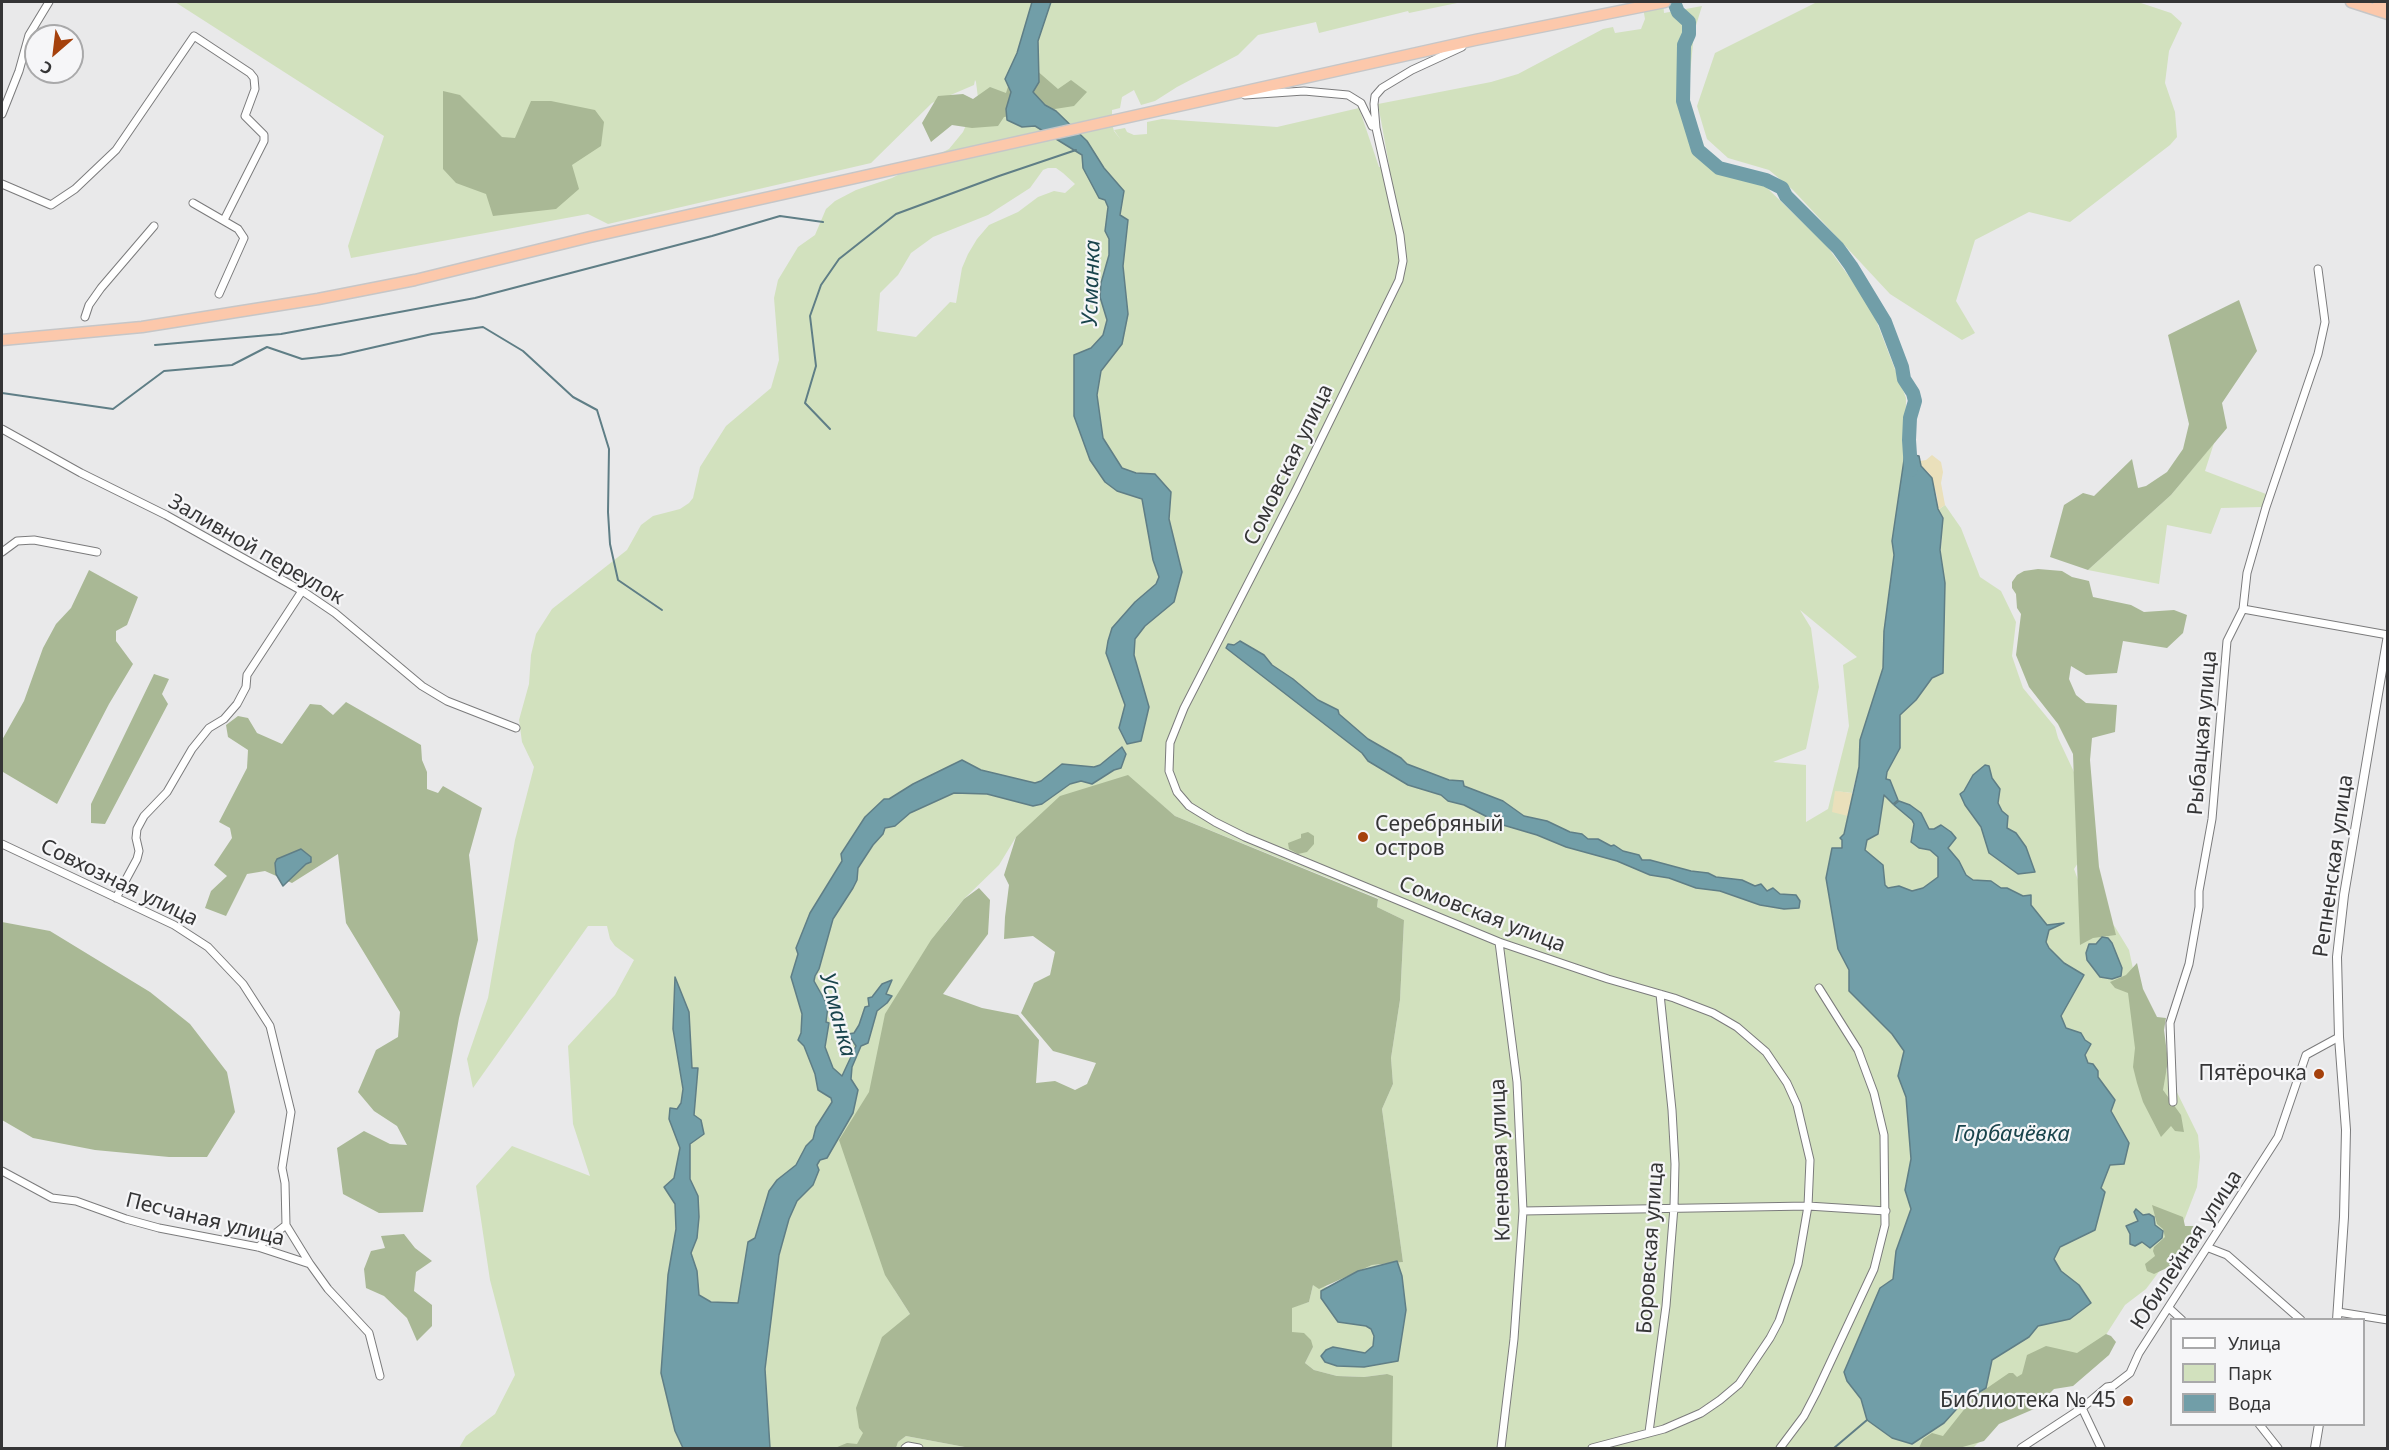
<!DOCTYPE html>
<meta charset="utf-8">
<style>
body{margin:0}
#map{position:relative;width:2389px;height:1450px;overflow:hidden;background:#e9e9ea;font-family:"Noto Sans",sans-serif}
canvas{display:block}
.frame{position:absolute;inset:0;border:3px solid #353536;pointer-events:none}
.legend{position:absolute;left:2170px;top:1318px;width:195px;height:108px;box-sizing:border-box;background:#f6f6f8;border:2px solid #a9a9aa;margin:0;padding:8px 10px;list-style:none;font-size:18px;color:#353536}
.legend li{display:flex;align-items:center;gap:12px;height:30px}
.legend b{width:30px;border:2px solid #a9a9aa}
.north{position:absolute;left:24px;top:24px;width:60px;height:60px;box-sizing:border-box;background:#f6f6f8;border:2px solid #a9a9aa;border-radius:50%;rotate:208deg;font-size:16px;font-weight:700;line-height:24px;text-align:center;color:#353536}
.north::after{content:'';display:block;margin:auto;width:21px;height:27px;background:#a5410c;clip-path:polygon(50% 0,100% 100%,50% 72%,0 100%)}
</style>
<div id="map">
<canvas width="2389" height="1450"></canvas>
<div class="frame"></div>
<ul class="legend">
<li><b style="height:8px;background:#fff"></b>Улица</li>
<li><b style="height:16px;background:#d2e1be"></b>Парк</li>
<li><b style="height:16px;background:#719ea8"></b>Вода</li>
</ul>
<div class="north">С</div>
</div>
<script>
const ctx = document.querySelector('canvas').getContext('2d');
ctx.lineJoin = 'round';
function paint(path, color) { ctx.fillStyle = color; ctx.fill(path, 'evenodd'); }
const poly = rows => new Path2D(rows.map(r => 'M' + r).join(''));
function stroke(path, color, width, dash) { ctx.strokeStyle = color; ctx.lineWidth = width; ctx.lineCap = dash ? 'butt' : 'round'; ctx.setLineDash(dash || []); ctx.stroke(path); }
function drawText(font, color, halo, rows, align = 'center') {
  ctx.font = font + ' "Noto Sans",sans-serif'; ctx.lineWidth = 4.5; ctx.setLineDash([]); ctx.textBaseline = 'middle'; ctx.strokeStyle = halo; ctx.fillStyle = color; for (const [text, x, y, turn = 0] of rows) {
    ctx.save(); ctx.translate(x, y); ctx.rotate((+turn || 0) * Math.PI / 180); ctx.textAlign = isNaN(turn) ? turn : align; if (halo) ctx.strokeText(text, 0, 0); ctx.fillText(text, 0, 0); ctx.restore();
  }
}
paint(poly([
 [175,2,1462,2,1409,13,1408,11,1319,33,1316,22,1258,35,1238,55,1177,87,1155,101,1141,105,1134,90,1122,97,1120,108,1112,110,1112,124,1114,131,1121,140,1114,130,1125,128,1127,132,1134,135,1147,134,1147,122,1162,119,1277,127,1359,108,1379,167,1389,165,1378,104,1491,82,1518,74,1603,29,1613,27,1615,33,1641,29,1645,19,1642,2,1663,2,1664,13,1702,6,1694,32,1688,97,1696,153,1714,169,1764,185,1827,246,1871,307,1906,398,1905,468,1892,541,1894,555,1884,631,1883,668,1860,740,1859,767,1852,793,1835,791,1883,799,1887,772,1900,748,1900,715,1916,700,1932,678,1943,518,1938,510,1945,505,1961,528,1980,577,2001,591,2016,622,2012,656,2023,688,2055,727,2058,738,2074,772,2088,848,2074,869,2078,880,2115,927,2129,950,2135,978,2168,1074,2198,1135,2200,1157,2197,1187,2170,1257,2146,1289,2125,1305,2102,1341,2001,1420,1973,1448,1392,1448,1387,1374,1364,1377,1337,1376,1314,1370,1305,1363,1313,1347,1292,1332,1292,1307,1309,1302,1313,1285,1329,1287,1347,1275,1372,1265,1403,1262,1382,1109,1393,1084,1391,1058,1400,1000,1404,920,1377,907,1378,898,1175,816,1143,789,1016,837,999,865,964,899,945,922,894,1289,910,1314,884,1448,459,1448,466,1436,495,1414,515,1375,490,1280,476,1186,512,1146,590,1176,573,1124,568,1046,615,995,634,960,615,946,610,939,607,926,588,926,473,1088,467,1059,488,998,515,840,534,767,522,742,519,720,529,684,531,655,536,634,552,609,627,550,641,525,653,516,680,509,689,503,693,498,700,467,726,426,771,388,779,360,774,298,778,280,798,247,815,235,826,209,835,201,856,190,892,178,949,149,963,132,978,98,976,82,975,80,974,85,932,103,871,163,608,224,588,214,351,258,348,246,384,136],
 [1048,168,1056,168,1063,173,1075,184,1065,193,1054,191,1038,197,1018,212,989,225,977,239,968,254,962,268,956,303,950,302,916,337,877,331,880,293,898,275,911,253,933,237,988,215,1030,188,1043,170],
 [1800,610,1857,657,1843,665,1849,726,1828,809,1806,822,1806,765,1773,762,1806,749,1819,687,1811,628],
 [1817,2,2138,2,2171,13,2182,23,2169,51,2165,83,2175,112,2177,137,2170,145,2070,222,2029,212,1975,240,1956,301,1975,333,1962,340,1890,294,1793,190,1769,170,1728,158,1707,139,1697,106,1715,53],
 [2214,443,2205,471,2266,494,2262,507,2221,508,2211,534,2167,525,2159,584,2088,570,2171,495],
 [906,1436,970,1448,896,1448,898,1442]
]), '#d2e1be');
paint(poly([
 [1035,69,1058,89,1071,80,1087,92,1074,106,1004,117,998,126,972,128,952,125,931,142,922,123,938,96,963,94,973,99,990,87,1006,93,1011,77],
 [443,91,460,95,502,137,515,138,531,101,551,101,595,110,604,122,601,146,572,165,579,189,556,209,493,216,486,194,456,183,443,169],
 [2239,300,2257,351,2222,403,2227,428,2171,495,2088,570,2050,557,2064,505,2083,493,2094,496,2132,459,2138,488,2146,486,2167,472,2183,449,2189,424,2168,335],
 [2038,569,2062,571,2072,577,2089,581,2093,597,2131,605,2144,612,2174,610,2187,615,2183,633,2167,648,2123,641,2117,673,2086,675,2071,666,2069,679,2076,695,2086,703,2117,705,2115,732,2092,738,2090,760,2099,867,2116,935,2093,938,2080,945,2073,754,2058,724,2029,687,2016,655,2021,614,2017,608,2016,594,2012,588,2012,582,2017,575,2024,571],
 [89,570,138,597,127,625,116,631,116,641,133,664,109,704,57,804,3,772,2,768,2,740,24,701,43,648,56,624,71,608],
 [154,674,169,679,162,694,168,704,105,824,91,823,91,804],
 [346,702,421,745,422,760,427,772,427,789,438,793,443,786,482,808,469,855,478,940,459,1018,423,1212,379,1213,343,1194,337,1148,364,1131,390,1144,407,1145,397,1126,374,1111,358,1092,376,1050,398,1037,400,1012,346,923,338,854,292,883,265,871,247,874,226,916,205,908,211,891,227,876,214,865,232,838,230,828,219,822,247,768,248,750,228,737,226,725,238,716,248,718,257,733,282,744,310,704,321,705,333,715],
 [1128,775,1175,816,1378,899,1377,907,1404,920,1400,1000,1391,1058,1393,1084,1382,1109,1403,1262,1372,1265,1319,1289,1313,1285,1309,1302,1292,1308,1292,1332,1304,1333,1311,1340,1313,1347,1305,1363,1314,1370,1337,1376,1364,1377,1387,1374,1393,1376,1392,1448,970,1448,906,1436,898,1442,896,1448,835,1448,847,1443,857,1444,863,1433,859,1428,856,1408,882,1337,910,1314,885,1275,839,1140,869,1092,885,1014,931,940,964,899,979,888,990,900,988,934,943,994,982,1008,1018,1015,1039,1040,1036,1083,1055,1081,1075,1090,1087,1084,1096,1063,1053,1051,1021,1013,1034,983,1050,975,1055,952,1033,936,1004,939,1005,917,1009,885,1004,875,1016,837,1060,796],
 [1308,832,1314,836,1314,844,1307,852,1298,854,1289,849,1288,843,1301,838,1301,834],
 [2,922,50,931,150,992,190,1024,227,1072,235,1112,207,1157,169,1157,95,1150,33,1138,2,1120],
 [2137,963,2143,989,2157,1017,2166,1018,2164,1030,2168,1061,2163,1090,2181,1115,2184,1132,2175,1131,2171,1126,2161,1137,2143,1102,2137,1083,2133,1067,2135,1048,2128,993,2115,988,2110,982,2126,975],
 [2152,1205,2183,1217,2185,1226,2195,1226,2201,1233,2199,1246,2193,1253,2184,1254,2185,1261,2180,1269,2171,1266,2154,1274,2147,1271,2145,1264,2155,1256,2153,1251,2154,1247,2165,1237,2163,1229,2157,1224],
 [404,1234,415,1248,432,1261,416,1272,414,1291,432,1305,432,1326,417,1341,407,1318,384,1296,366,1288,364,1269,371,1251,385,1248,381,1236],
 [2106,1334,2111,1336,2116,1342,2109,1355,2073,1386,2054,1389,2034,1409,1999,1424,1984,1441,1959,1448,1919,1448,1923,1439,1932,1433,1943,1436,1974,1397,2009,1373,2013,1373,2017,1377,2022,1374,2027,1355,2046,1346,2077,1353]
]), '#a9b895');
paint(poly([
 [1932,455,1941,462,1943,472,1941,483,1945,505,1938,510,1937,497,1930,474,1921,466,1920,461,1926,460],
 [1835,791,1852,793,1848,816,1832,812]
]), '#eae0bb');
const water = poly([
 [1032,2,1051,2,1038,41,1039,82,1033,92,1045,105,1056,111,1087,141,1104,168,1124,191,1120,215,1128,220,1123,266,1128,314,1122,344,1101,371,1097,395,1103,438,1122,468,1136,473,1155,474,1171,492,1169,519,1182,572,1174,602,1145,626,1135,639,1134,655,1149,707,1141,741,1127,744,1119,728,1125,705,1106,653,1108,641,1112,628,1135,602,1156,584,1159,577,1153,560,1142,499,1117,491,1105,482,1090,460,1074,416,1074,355,1091,348,1103,335,1107,320,1100,297,1101,283,1109,255,1109,239,1105,231,1108,207,1105,200,1099,198,1083,168,1082,155,1035,126,1022,127,1007,120,1006,109,1011,92,1005,79,1017,53,1032,2],
 [1905,453,1919,456,1921,466,1932,478,1938,509,1943,518,1940,550,1945,583,1943,673,1932,678,1916,700,1900,715,1900,748,1887,772,1886,779,1890,780,1898,800,1893,804,1884,795,1878,834,1867,840,1865,850,1883,865,1885,885,1888,888,1899,886,1912,891,1923,888,1938,877,1938,857,1930,850,1919,848,1911,842,1914,824,1912,820,1894,805,1899,801,1910,805,1921,813,1929,829,1934,829,1941,825,1951,832,1956,838,1948,848,1959,861,1966,875,1973,880,1991,881,2001,888,2007,888,2023,896,2031,895,2031,905,2047,925,2064,923,2049,930,2046,942,2049,948,2064,963,2084,975,2061,1016,2066,1028,2081,1033,2085,1040,2091,1044,2085,1055,2088,1063,2093,1064,2098,1071,2098,1077,2115,1100,2111,1111,2129,1143,2124,1164,2110,1165,2101,1188,2105,1192,2095,1230,2060,1247,2054,1259,2061,1271,2079,1285,2091,1303,2070,1319,2038,1326,2029,1337,1992,1360,1986,1388,1963,1402,1944,1423,1912,1444,1892,1438,1867,1420,1861,1399,1847,1381,1844,1372,1880,1288,1893,1279,1896,1251,1911,1209,1905,1190,1911,1159,1906,1097,1898,1076,1904,1051,1892,1034,1849,991,1849,970,1838,949,1826,878,1832,848,1842,848,1842,840,1840,838,1844,834,1859,767,1860,740,1883,668,1884,631,1894,555,1892,541,1905,453],
 [1240,641,1264,655,1272,665,1293,679,1318,700,1338,710,1339,714,1368,739,1401,758,1407,764,1449,780,1463,781,1464,786,1503,801,1524,816,1547,821,1570,832,1582,834,1588,839,1598,839,1611,846,1614,845,1623,851,1639,855,1642,860,1650,860,1691,871,1708,873,1716,877,1742,880,1755,886,1761,884,1767,891,1773,888,1780,894,1796,895,1800,901,1799,908,1784,909,1760,905,1720,891,1696,888,1669,878,1650,875,1617,861,1566,847,1537,835,1503,825,1464,805,1448,801,1441,795,1408,785,1368,761,1362,753,1226,648,1228,644,1234,645,1240,641],
 [1122,747,1126,754,1121,768,1114,770,1092,784,1081,781,1070,784,1042,804,1033,806,987,794,954,793,910,813,895,826,885,828,883,834,873,845,858,868,857,880,853,888,833,919,819,969,815,976,814,981,828,1006,826,1022,829,1023,825,1047,833,1068,842,1076,856,1046,848,1034,854,1033,859,1025,865,1007,869,1006,868,998,872,997,882,984,892,980,886,994,892,996,887,1003,877,1011,868,1043,861,1046,852,1067,851,1079,858,1090,853,1113,827,1158,820,1160,817,1165,819,1170,813,1185,797,1201,789,1219,779,1255,765,1369,770,1448,683,1448,675,1431,661,1373,668,1275,676,1229,675,1204,664,1187,674,1178,680,1148,669,1119,670,1108,677,1109,681,1103,683,1089,673,1029,675,977,689,1012,692,1068,698,1068,694,1115,701,1120,704,1134,690,1144,690,1179,698,1196,699,1217,697,1238,691,1253,697,1271,699,1295,711,1302,738,1303,748,1242,755,1238,769,1191,777,1180,796,1165,806,1146,813,1139,816,1127,832,1102,831,1098,818,1090,815,1074,804,1046,798,1040,801,1033,802,1014,791,977,798,954,796,948,810,913,842,861,841,854,865,817,884,799,889,799,913,784,962,760,981,770,1035,783,1041,781,1062,764,1094,767,1100,765,1122,747],
 [1985,765,1989,766,1992,778,2000,789,1998,803,2002,811,2008,816,2007,828,2016,833,2026,847,2035,872,2018,874,1989,853,1981,827,1965,805,1960,794,1964,791,1973,775,1985,765],
 [301,849,311,857,311,862,306,864,283,886,276,874,275,863,277,859,301,849],
 [2102,937,2108,938,2112,943,2122,968,2121,976,2112,979,2100,977,2087,960,2086,953,2089,944,2096,944,2102,937],
 [2136,1209,2143,1215,2149,1214,2154,1217,2155,1225,2163,1231,2162,1238,2150,1248,2142,1242,2135,1246,2130,1244,2130,1234,2126,1226,2138,1221,2134,1212,2136,1209],
 [1397,1261,1402,1276,1406,1310,1398,1361,1364,1367,1337,1366,1325,1362,1321,1356,1326,1350,1333,1347,1365,1353,1373,1346,1374,1336,1371,1329,1366,1326,1338,1322,1321,1298,1321,1291,1358,1271,1397,1261]
]);
paint(water, '#719ea8');
stroke(water, '#5f7e86', 1.5);
stroke(poly([
 [155,345,281,334,475,298,712,236,780,216,823,222],
 [2,393,113,409,164,371,232,365,267,347,302,359,340,355,432,334,483,327,523,351,573,397,597,410,609,449,608,512,610,544,618,580,662,610],
 [830,429,805,403,816,366,810,316,821,285,839,259,896,214,999,176,1076,150],
 [1834,1448,1867,1420]
]), '#5f7e86', 2);
stroke(poly([
 [1674,2,1678,12,1689,22,1689,34,1684,45,1683,101,1698,150,1719,168,1766,180,1782,188,1786,196,1838,248,1851,266,1885,322,1902,367,1904,379,1913,393,1915,401,1910,418,1909,440,1911,470]
]), '#719ea8', 14);
const minor = poly([
 [1462,47,1412,70,1382,88,1375,96,1374,104,1376,128,1400,235,1403,261,1399,280,1296,490,1184,708,1170,743,1169,771,1177,792,1189,806,1215,822,1245,837,1499,942,1608,979,1674,998,1713,1013,1737,1027,1766,1052,1787,1083,1797,1105,1810,1160,1808,1206,1798,1264,1779,1321,1770,1338,1739,1384,1720,1400,1701,1413,1664,1429,1592,1448],
 [1245,95,1304,91,1348,95,1361,103,1372,126],
 [2,114,19,71,29,35,49,2],
 [2,184,51,205,75,189,116,150,194,36,250,73,254,78,255,89,245,116,264,135,264,141,224,220],
 [193,203,238,229,244,238,219,294],
 [85,317,89,305,101,288,154,226],
 [2,429,81,473,166,515,304,592,335,613,422,686,447,701,516,728],
 [2,552,17,541,34,540,97,552],
 [2243,609,2388,635],
 [2,844,174,925,208,947,243,984,270,1026,291,1112,282,1168,285,1183,286,1225,258,1247],
 [116,898,137,859,139,851,136,838,137,829,144,816,167,792,192,749,209,728,224,719,237,704,246,687,247,675,302,591],
 [1499,942,1517,1082,1523,1211,1514,1339,1501,1448],
 [2173,1102,2170,1023,2189,964,2199,907,2199,891,2212,819,2227,641,2243,609,2247,573,2266,507,2318,354,2325,322,2318,269],
 [2,1171,52,1198,76,1201,126,1219,159,1228,258,1247,310,1264,328,1289,369,1333,380,1376],
 [1523,1211,1808,1206,1886,1211],
 [286,1225,310,1264],
 [2209,1248,2227,1255,2301,1320],
 [2169,1308,2182,1320],
 [2338,1312,2388,1320],
 [2082,1408,2101,1448],
 [2259,1424,2278,1448],
 [1649,1432,1666,1306,1674,1207,1675,1164,1672,1110,1660,994],
 [905,1448,908,1446,919,1448],
 [1780,1448,1804,1416,1816,1393,1874,1269,1885,1225,1884,1135,1874,1093,1858,1050,1819,988],
 [2021,1448,2082,1408,2107,1387,2113,1386,2130,1373,2139,1353,2278,1137,2306,1055,2339,1037]
]);
const tertiary = poly([
 [2337,1320,2344,1217,2346,1130,2339,1037,2337,957,2344,895,2388,635],
 [2315,1448,2319,1424]
]);
const trunk = poly([
 [2351,2,2388,14],
 [2378,2,2388,4],
 [2,340,142,327,318,299,415,280,590,237,1475,40,1665,2]
]);
stroke(minor, '#7b7b7c', 9);
stroke(tertiary, '#7b7b7c', 10);
stroke(trunk, '#c6c6c7', 13);
stroke(minor, '#fff', 7);
stroke(tertiary, '#fff', 8);
stroke(trunk, '#fcc8ab', 10);
for (const [x, y, r, color] of [
 [1363,837,6,"#a5410c"],
 [2319,1074,6,"#a5410c"],
 [2128,1401,6,"#a5410c"]
]) { const dot = new Path2D(); dot.arc(x, y, r, 0, 2 * Math.PI); ctx.fillStyle = color; ctx.fill(dot); stroke(dot, '#f6f6f8', 2); }
drawText('21px', '#353536', '#f6f6f8', [
 ["Сомовская улица",1289,465,-64],
 ["Заливной переулок",256,550,30],
 ["Рыбацкая улица",2203,733,-85],
 ["Репненская улица",2334,866,-82],
 ["Совхозная улица",119,883,26],
 ["Сомовская улица",1482,915,21],
 ["Кленовая улица",1501,1160,-92],
 ["Песчаная улица",205,1220,14],
 ["Боровская улица",1651,1248,-86],
 ["Юбилейная улица",2187,1250,-57]
]);
drawText('21px', '#353536', '#f6f6f8', [
 ["Серебряный",1375,825,"left"],
 ["остров",1375,849,"left"],
 ["Пятёрочка",2307,1074],
 ["Библиотека № 45",2116,1401]
], 'right');
drawText('italic 22px', '#19444c', '#f6f6f8', [
 ["Усманка",1092,283,-88],
 ["Усманка",837,1015,75],
 ["Горбачёвка",2012,1135]
]);
</script>
